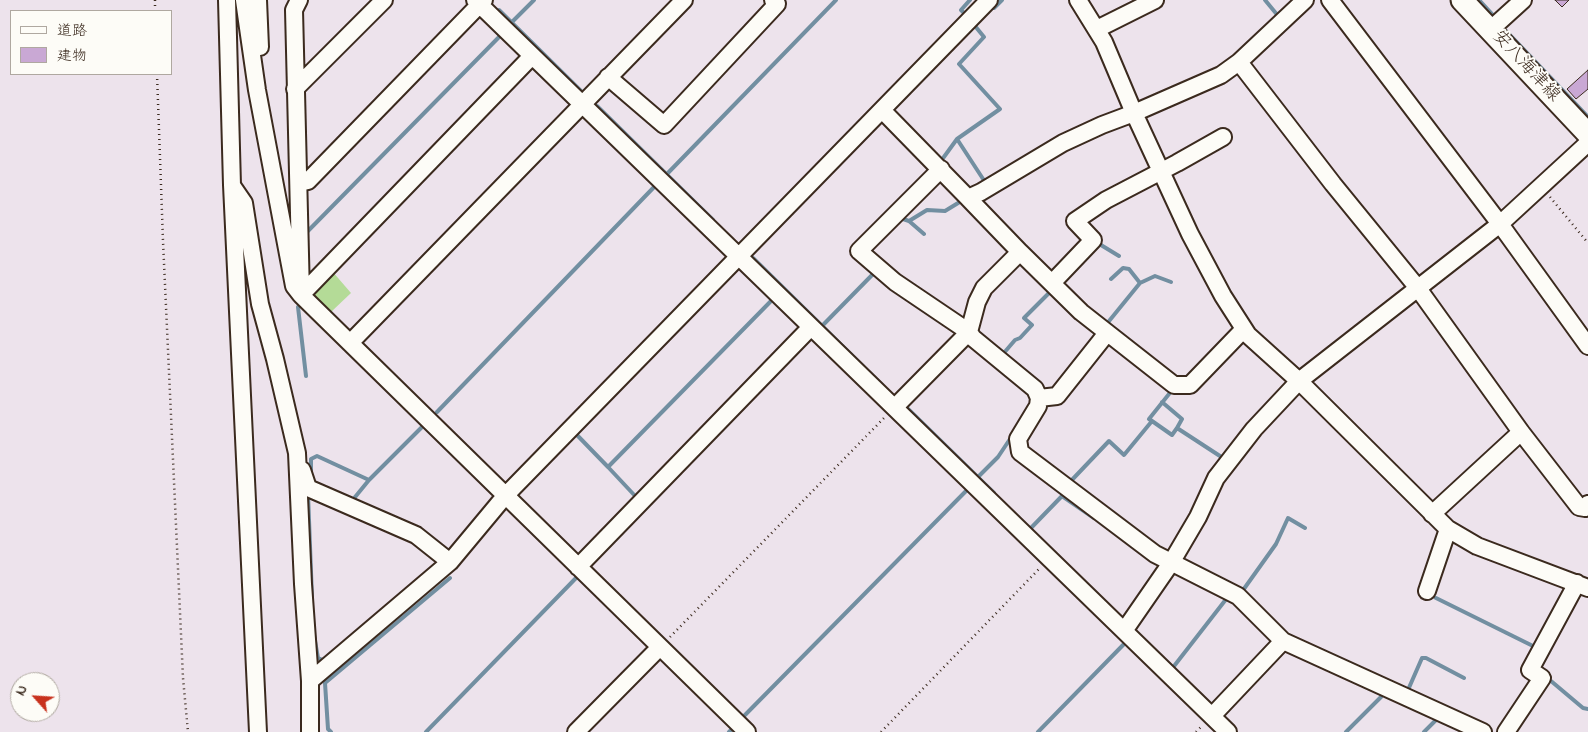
<!DOCTYPE html>
<meta charset="utf-8">
<style>
body{margin:0}
#map{position:relative;width:1588px;height:732px;overflow:hidden;background:#ede3ec;font-family:"Indie Flower","Klee One",sans-serif}
canvas{display:block}
.legend{position:absolute;left:10px;top:10px;width:162px;height:65px;box-sizing:border-box;background:#fdfcf7;border:1px solid #afa8a0;margin:0;padding:6px 9px;list-style:none;font-size:15px;color:#3b2a1e}
.legend li{display:flex;align-items:center;gap:10px;height:25px}
.legend b{width:25px;border:1px solid #afa8a0}
.north{position:absolute;left:10px;top:672px;width:50px;height:50px;box-sizing:border-box;background:#fdfcf7;border:1px solid #afa8a0;border-radius:50%;rotate:296deg;font-size:14px;font-weight:700;line-height:20px;text-align:center;color:#3b2a1e}
.north::after{content:'';display:block;margin:auto;width:18px;height:22px;background:#c8321e;clip-path:polygon(50% 0,100% 100%,50% 72%,0 100%)}
</style>
<div id="map">
<canvas width="1588" height="732"></canvas>
<ul class="legend">
<li><b style="height:6px;background:#fdfcf7"></b>道路</li>
<li><b style="height:14px;background:#c9a8d4"></b>建物</li>
</ul>
<div class="north">N</div>
</div>
<script>
const ctx = document.querySelector('canvas').getContext('2d');
ctx.lineJoin = 'round';
function paint(path, color) { ctx.fillStyle = color; ctx.fill(path, 'evenodd'); }
const poly = rows => new Path2D(rows.map(r => 'M' + r).join(''));
function stroke(path, color, width, dash) { ctx.strokeStyle = color; ctx.lineWidth = width; ctx.lineCap = dash ? 'butt' : 'round'; ctx.setLineDash(dash || []); ctx.stroke(path); }
function drawText(font, color, halo, rows, align = 'center') {
  ctx.font = font + ' "Indie Flower","Klee One",sans-serif'; ctx.lineWidth = 4; ctx.setLineDash([]); ctx.textBaseline = 'middle'; ctx.strokeStyle = halo; ctx.fillStyle = color; for (const [text, x, y, turn = 0] of rows) {
    ctx.save(); ctx.translate(x, y); ctx.rotate((+turn || 0) * Math.PI / 180); ctx.textAlign = isNaN(turn) ? turn : align; if (halo) ctx.strokeText(text, 0, 0); ctx.fillText(text, 0, 0); ctx.restore();
  }
}
paint(poly([
 [332,271,351,293,331,312,315,296,315,287]
]), '#b4db97');
stroke(poly([
 [1265,0,1279,17],
 [1479,0,1493,15],
 [994,8,1002,0],
 [499,10,582,92],
 [964,13,961,10,970,0],
 [511,23,534,0],
 [975,26,984,37,959,64,1000,109,957,139,985,182,983,184],
 [1506,31,1588,117],
 [597,106,713,220],
 [941,161,957,139],
 [666,175,836,0],
 [900,218,909,221,924,234],
 [909,221,927,210,945,211,963,200],
 [305,234,502,34],
 [1096,242,1119,256],
 [753,258,882,385],
 [1111,279,1123,268,1129,269,1140,283],
 [298,307,306,376],
 [822,326,876,271],
 [1105,326,1140,283,1155,276,1171,282],
 [1003,354,1015,340,1020,338,1032,325,1024,318,1052,290],
 [1162,402,1182,419,1177,428],
 [904,405,994,493],
 [437,412,656,185],
 [1152,421,1172,435,1177,428,1223,458],
 [576,434,608,467],
 [311,474,311,459,317,456,369,480],
 [978,477,998,457,1012,436],
 [1069,483,1109,441,1124,455,1152,421,1149,419,1173,389],
 [308,494,312,598],
 [637,498,608,467,772,300],
 [351,502,369,480,422,427],
 [1030,529,1062,496,1094,518],
 [1241,593,1276,544,1288,518,1305,528],
 [1436,598,1537,648],
 [314,635,318,658,325,661,326,660],
 [1171,670,1227,598,1225,597],
 [1551,681,1583,708,1588,709],
 [1408,690,1422,658,1426,658,1464,678],
 [745,715,966,491],
 [331,732,328,729,325,683,450,578],
 [426,732,576,578],
 [729,732,732,729],
 [1038,732,1125,643],
 [1346,732,1381,697],
 [1424,732,1436,720]
]), '#728fa1', 4);
const building = poly([
 [1555,0,1569,0,1562,7,1555,0],
 [1588,70,1588,89,1576,99,1567,89,1588,70]
]);
paint(building, '#c9a8d4');
stroke(building, '#3b2a1e', 1);
const minor = poly([
 [227,0,232,185,258,732],
 [244,0,257,90,294,286,301,295,532,56],
 [258,0,260,47],
 [299,0,294,10,301,295,747,732],
 [475,0,1228,732],
 [1078,0,1104,42,1134,113,1190,234,1223,296,1248,335,1299,381,1448,529,1477,546,1588,588],
 [1330,0,1500,224,1588,346],
 [1097,29,1155,0],
 [1490,30,1523,0],
 [1239,62,1333,184,1417,287,1521,432,1579,507,1585,508,1588,504],
 [608,77,664,125,777,4,773,0],
 [295,89,384,0],
 [882,110,968,198,981,192,1063,143,1102,125,1134,113,1221,75,1239,62,1305,0],
 [941,169,859,251,895,282,969,332,977,302,984,288,1020,252,968,198],
 [299,183,308,181,484,0],
 [233,187,244,203,260,304,275,359,297,453,303,584,310,681,310,732],
 [1020,252,1081,312,1174,385,1190,385,1244,329],
 [1052,283,1093,240,1075,221,1106,200,1177,163,1223,137],
 [350,343,684,0],
 [1039,398,1057,396,1107,333],
 [895,407,969,332,973,338,1035,389,1039,398,1038,406,1018,439,1020,452,1155,554,1238,596,1283,641],
 [302,470,308,488,416,535,450,562],
 [1432,514,1521,432],
 [578,567,811,327],
 [1427,591,1448,529],
 [1124,631,1171,563,1198,517,1216,478,1254,429,1299,381,1500,224,1588,143],
 [310,681,450,562,505,496,989,0],
 [1212,716,1283,641,1483,732],
 [576,732,660,647],
 [1506,732,1542,678,1530,670,1577,583]
]);
const major = poly([
 [1462,0,1588,134]
]);
stroke(minor, '#3b2a1e', 20);
stroke(major, '#3b2a1e', 25);
stroke(poly([
 [155,0,155,11],
 [157,74,163,241,183,678,188,732],
 [1550,197,1588,243],
 [670,637,884,418],
 [881,732,1039,569],
 [1196,732,1202,726]
]), '#3b2a1e', 2.5, [1, 4]);
stroke(minor, '#fdfcf7', 16);
stroke(major, '#fdfcf7', 21);
drawText('18px', '#3b2a1e', '#fdfcf7', [
 ["安八海津線",1525,67,47]
]);
</script>
